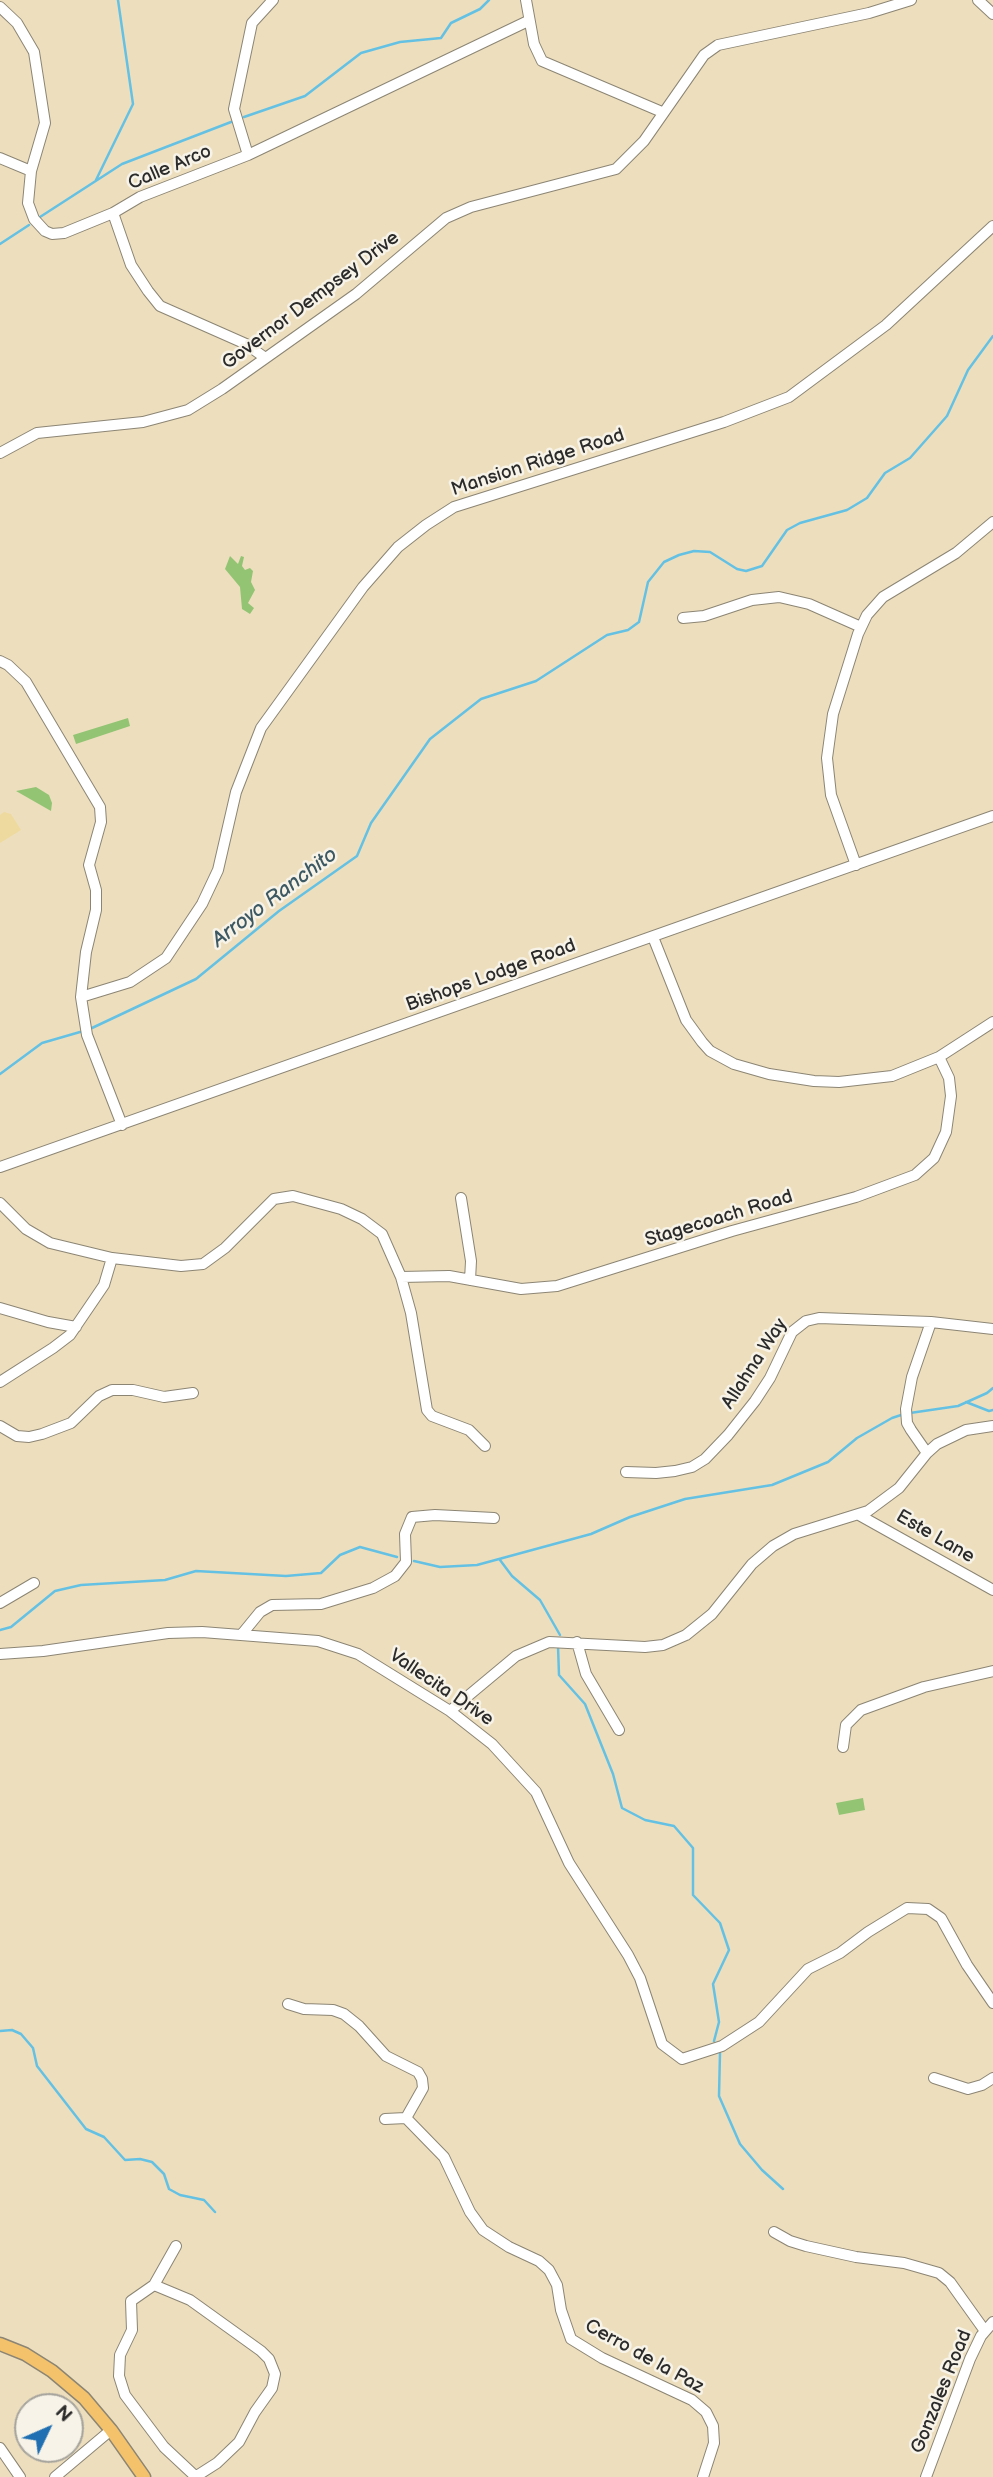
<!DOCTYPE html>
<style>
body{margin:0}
#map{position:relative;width:993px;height:2477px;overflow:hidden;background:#eddfbe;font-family:"Balsamiq Sans",sans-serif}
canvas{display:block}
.north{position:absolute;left:14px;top:2393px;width:70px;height:70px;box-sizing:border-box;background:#f7f3e8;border:2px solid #a5a39c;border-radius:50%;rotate:46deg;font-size:19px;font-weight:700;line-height:28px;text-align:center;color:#2b2b2b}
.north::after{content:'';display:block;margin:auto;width:24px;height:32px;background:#1f6fb2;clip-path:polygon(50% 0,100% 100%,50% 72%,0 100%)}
</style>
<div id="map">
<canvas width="993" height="2477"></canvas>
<div class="north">N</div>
</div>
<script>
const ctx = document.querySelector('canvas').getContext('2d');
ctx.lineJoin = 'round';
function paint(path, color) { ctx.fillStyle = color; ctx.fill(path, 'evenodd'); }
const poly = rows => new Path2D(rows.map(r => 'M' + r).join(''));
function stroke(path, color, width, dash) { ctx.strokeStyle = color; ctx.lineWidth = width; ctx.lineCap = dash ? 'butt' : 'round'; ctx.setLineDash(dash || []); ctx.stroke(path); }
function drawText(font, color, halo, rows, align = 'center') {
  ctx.font = font + ' "Balsamiq Sans",sans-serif'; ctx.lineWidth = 5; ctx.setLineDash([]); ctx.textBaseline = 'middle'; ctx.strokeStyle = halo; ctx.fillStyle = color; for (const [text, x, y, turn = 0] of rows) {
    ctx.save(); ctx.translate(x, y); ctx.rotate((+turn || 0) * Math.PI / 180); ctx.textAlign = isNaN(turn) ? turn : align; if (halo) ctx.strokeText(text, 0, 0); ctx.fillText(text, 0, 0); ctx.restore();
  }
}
paint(poly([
 [230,556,238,564,241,556,244,557,242,566,245,570,250,568,253,571,251,582,255,590,248,603,254,608,250,614,242,609,240,587,225,569],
 [128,718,130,726,76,744,73,735],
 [36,787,49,795,52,803,51,811,16,791],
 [863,1798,865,1810,839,1815,836,1803]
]), '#93c474');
paint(poly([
 [4,812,11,814,21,830,0,843,0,815]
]), '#eeda9e');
stroke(poly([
 [244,117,305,96,361,53,400,42,441,38,451,23,480,9,489,0],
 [96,180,133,104,118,0],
 [40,217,122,164,231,122],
 [0,244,29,225],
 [92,1028,196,979,279,911,357,856,371,823,430,739,481,699,536,681,607,635,628,630,639,622,648,582,664,562,679,555,694,551,710,552,737,569,746,571,762,566,787,530,800,523,847,510,867,498,885,473,910,458,947,416,968,370,993,336],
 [0,1074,42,1043,80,1032],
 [966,1402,989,1411,993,1410],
 [910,1413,958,1406,987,1393,993,1388],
 [500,1560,512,1576,540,1600,560,1635],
 [414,1561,440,1567,477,1565,591,1534,630,1517,685,1499,772,1485,828,1462,857,1438,892,1418,904,1414],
 [0,1630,11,1627,55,1591,81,1585,165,1580,196,1571,286,1576,321,1573,340,1555,360,1547,397,1557],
 [558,1646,559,1675,585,1704,613,1774,622,1808,645,1820,674,1826,693,1848,693,1895,720,1923,729,1950,713,1984,719,2022,714,2041],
 [0,2031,12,2030,21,2034,33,2048,37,2066,86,2129,104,2137,125,2160,140,2159,152,2162,164,2174,169,2189,180,2195,204,2200,215,2212],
 [720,2053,719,2096,740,2144,762,2170,783,2189]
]), '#65c1e3', 2.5);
const minor = poly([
 [526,0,534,44,542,61,662,112],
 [978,0,993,14],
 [0,7,17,23,34,52,45,123,31,171,28,203,34,219,45,231,52,234,64,233,113,213,140,197,248,155,528,21],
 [248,155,234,109,252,23,273,0],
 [0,158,31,171],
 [113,213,131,265,148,291,160,306,246,344,264,357],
 [0,453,37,433,143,422,188,410,222,389,356,294,446,218,471,207,616,169,644,141,704,55,718,45,869,13,911,0],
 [683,618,704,616,752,600,779,597,809,604,861,627],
 [0,661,8,665,26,682,100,807,101,822,89,865,96,890,96,910,86,952,81,997,87,1035,122,1125],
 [856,865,831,795,827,758,833,714,858,634,867,615,883,597,956,553,993,522],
 [653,937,686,1020,702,1042,710,1051,734,1064,769,1074,814,1081,839,1082,892,1076,939,1057,993,1022],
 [81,997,130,982,166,958,202,904,218,870,236,792,261,728,363,587,398,547,426,525,454,507,724,422,789,397,886,325,993,226],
 [0,1167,993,816],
 [461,1198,471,1261,470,1280],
 [0,1203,26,1229,50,1243,112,1258,181,1266,203,1264,225,1248,274,1199,293,1196,341,1209,362,1219,382,1234,401,1277,449,1276,521,1289,557,1286,732,1231,856,1197,915,1175,934,1158,946,1132,951,1096,949,1078,939,1057],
 [401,1277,411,1313,427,1410,432,1416,469,1430,485,1446],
 [0,1308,48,1322,76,1327],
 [0,1382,53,1348,70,1335,104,1285,112,1258],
 [0,1426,17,1436,29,1437,42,1434,71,1423,99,1396,112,1390,133,1390,164,1397,193,1393],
 [927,1453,911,1430,907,1423,906,1409,912,1377,931,1322],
 [626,1472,656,1473,675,1471,692,1467,705,1459,728,1435,755,1401,770,1378,792,1332,806,1321,819,1318,931,1322,993,1329],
 [859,1515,993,1590],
 [0,1603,34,1583],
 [242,1634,260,1612,272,1605,321,1604,373,1588,395,1576,406,1562,405,1534,412,1517,435,1515,494,1518],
 [577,1642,586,1674,619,1730],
 [0,1654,43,1651,168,1633,202,1632,318,1641,358,1654,450,1711,492,1744,536,1792,569,1863,628,1955,640,1978,662,2044,682,2059,722,2046,759,2022,808,1969,840,1953,868,1932,907,1908,928,1909,941,1918,967,1965,993,2003],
 [450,1711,516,1656,549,1642,645,1647,663,1645,686,1635,712,1614,752,1564,773,1546,794,1534,868,1511,899,1488,927,1453,937,1444,966,1430,993,1426],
 [843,1747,846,1725,861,1710,924,1687,993,1671],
 [288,2004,304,2009,333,2010,344,2014,359,2026,386,2056,418,2072,422,2079,423,2088,406,2118,444,2157,470,2212,483,2230,509,2247,539,2261,549,2270,557,2285,561,2310,571,2339,602,2358,692,2400,706,2412,713,2426,714,2443,703,2477],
 [934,2078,968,2089,982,2085,993,2078],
 [385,2119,406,2118],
 [774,2232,790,2241,806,2246,856,2257,904,2263,939,2273,950,2282,985,2331],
 [176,2246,154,2285,131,2301,132,2330,120,2355,119,2376,125,2395,164,2447,196,2477],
 [154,2285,190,2300,261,2351,269,2359,275,2374,272,2388,255,2412,239,2442,217,2463,195,2477],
 [0,2448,20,2477],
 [55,2477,111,2430],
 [926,2477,970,2359,981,2336,993,2322]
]);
const major = poly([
 [0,2344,25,2354,52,2371,84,2398,111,2430,144,2477]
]);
stroke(minor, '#8c8574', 12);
stroke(major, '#8c8574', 15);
stroke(minor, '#fff', 10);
stroke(major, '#f3c26a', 12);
drawText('19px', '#2b2b2b', '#f7f3e8', [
 ["Calle Arco",170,168,-23],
 ["Governor Dempsey Drive",311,301,-37],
 ["Mansion Ridge Road",538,463,-18],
 ["Bishops Lodge Road",491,976,-20],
 ["Stagecoach Road",719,1219,-17],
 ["Allahna Way",755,1364,-57],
 ["Este Lane",935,1537,30],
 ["Vallecita Drive",441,1688,34],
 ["Cerro de la Paz",644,2357,29],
 ["Gonzales Road",942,2392,-68]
]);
drawText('italic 21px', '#3c5862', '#f7f3e8', [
 ["Arroyo Ranchito",275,898,-37]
]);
</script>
